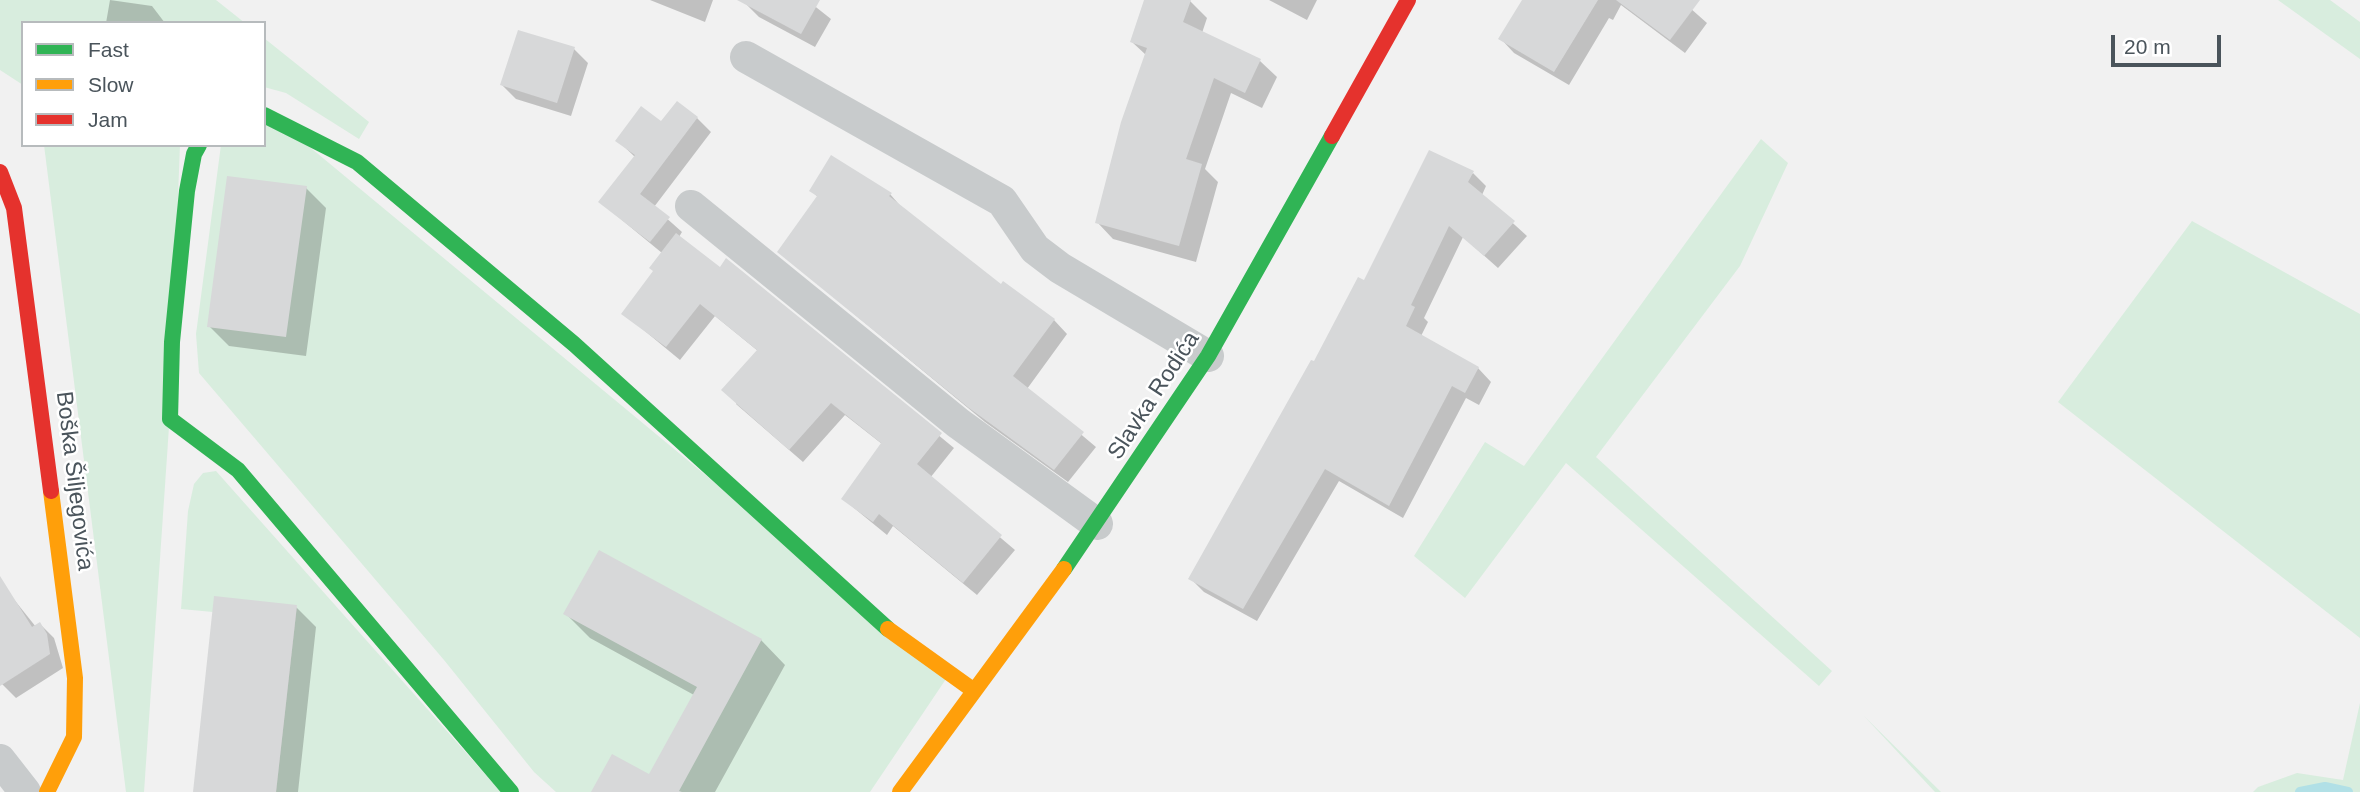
<!DOCTYPE html>
<meta charset="utf-8">
<style>
body{margin:0}
#map{position:relative;width:2360px;height:792px;overflow:hidden;background:#f1f1f1;font-family:Arial,sans-serif}
canvas{display:block}
.legend{position:absolute;left:21px;top:21px;width:245px;height:126px;box-sizing:border-box;background:#fff;border:2px solid #b7bbbd;margin:0;padding:9px 12px;list-style:none;font-size:21px;color:#4a545b}
.legend li{display:flex;align-items:center;gap:14px;height:35px}
.legend b{width:35px;border:2px solid #b7bbbd}
.scale{position:absolute;left:2111px;top:35px;width:110px;height:32px;box-sizing:border-box;border:4px solid #4a545b;border-top:0;padding-left:9px;font-size:21px;line-height:24px;white-space:nowrap;color:#4a545b;-webkit-text-stroke:5px #fff;paint-order:stroke}
</style>
<div id="map">
<canvas width="2360" height="792"></canvas>
<ul class="legend">
<li><b style="height:9px;background:#30b455"></b>Fast</li>
<li><b style="height:9px;background:#ff9f0a"></b>Slow</li>
<li><b style="height:9px;background:#e5322d"></b>Jam</li>
</ul>
<div class="scale">20 m</div>
</div>
<script>
const ctx = document.querySelector('canvas').getContext('2d');
ctx.lineJoin = 'round';
function paint(path, color) { ctx.fillStyle = color; ctx.fill(path, 'evenodd'); }
const poly = rows => new Path2D(rows.map(r => 'M' + r).join(''));
function stroke(path, color, width, dash) { ctx.strokeStyle = color; ctx.lineWidth = width; ctx.lineCap = dash ? 'butt' : 'round'; ctx.setLineDash(dash || []); ctx.stroke(path); }
function drawText(font, color, halo, rows, align = 'center') {
  ctx.font = font + ' Arial,sans-serif'; ctx.lineWidth = 5; ctx.setLineDash([]); ctx.textBaseline = 'middle'; ctx.strokeStyle = halo; ctx.fillStyle = color; for (const [text, x, y, turn = 0] of rows) {
    ctx.save(); ctx.translate(x, y); ctx.rotate((+turn || 0) * Math.PI / 180); ctx.textAlign = isNaN(turn) ? turn : align; if (halo) ctx.strokeText(text, 0, 0); ctx.fillText(text, 0, 0); ctx.restore();
  }
}
paint(poly([
 [0,0,216,0,245,23,23,23,23,85,0,70],
 [2278,0,2330,0,2360,22,2360,59],
 [264,38,369,122,359,139,286,93,264,87],
 [271,115,948,676,870,792,556,792,534,772,444,660,199,373,196,334,221,145,264,145,264,117],
 [1761,139,1788,163,1740,266,1596,457,1832,671,1819,686,1566,463,1465,598,1414,556,1485,442,1524,466],
 [44,145,180,145,169,427,144,792,126,792],
 [2192,221,2360,314,2360,638,2058,402],
 [216,471,501,792,276,792,297,605,213,612,181,609,188,511,194,484,203,473],
 [2360,703,2360,792,2253,792,2258,787,2297,773,2343,780],
 [1864,716,1941,792,1935,792]
]), '#d8edde');
paint(poly([
 [110,0,152,6,165,23,106,23],
 [650,0,713,0,705,22],
 [747,0,807,0,831,19,815,47,759,17,745,3],
 [1146,0,1190,1,1207,18,1202,33,1260,61,1277,77,1262,108,1231,93,1205,169,1218,182,1196,262,1113,239,1097,222,1146,55,1132,42],
 [1269,0,1317,0,1307,20],
 [1524,0,1681,0,1707,23,1685,53,1621,5,1613,20,1609,18,1569,85,1514,53,1501,39],
 [574,49,588,63,571,116,516,99,502,85],
 [697,118,711,132,654,207,682,232,679,237,720,269,727,261,954,448,930,478,1015,550,977,595,893,526,887,535,843,499,882,444,845,415,803,462,736,404,758,351,715,316,680,360,623,313,655,271,662,253,600,202,635,157,618,141,662,123],
 [1473,173,1486,186,1482,195,1527,236,1498,268,1463,237,1424,318,1428,322,1421,336,1478,368,1491,382,1479,405,1466,398,1403,518,1339,481,1257,621,1204,592,1190,578,1365,283],
 [306,188,326,208,306,356,229,346,209,326],
 [811,191,890,194,903,209,1001,287,1054,320,1067,334,1027,389,1096,447,1068,482,985,422,779,252,818,197],
 [12,597,36,627,40,624,54,638,63,668,16,698,0,682,0,605],
 [296,607,316,627,298,792,195,792],
 [566,614,761,640,785,665,715,792,599,792,650,777,694,695,590,638]
]), '#0003');
stroke(poly([
 [2300,792,2325,787,2348,792]
]), '#b1e0e6', 10);
paint(poly([
 [737,0,820,0,801,34],
 [1144,0,1191,0,1183,22,1261,59,1245,93,1214,78,1186,159,1202,164,1179,246,1095,223,1121,122,1147,48,1130,42],
 [1522,0,1598,0,1554,72,1498,39],
 [1616,0,1700,0,1670,40],
 [518,30,575,47,557,103,500,85],
 [677,101,698,117,640,194,670,217,650,242,598,202,635,155,615,141,641,106,661,121],
 [1429,150,1474,171,1468,182,1515,221,1484,256,1449,226,1411,305,1415,307,1406,326,1479,367,1465,393,1452,386,1389,506,1325,469,1243,609,1188,579,1311,360,1314,361,1358,277,1364,280],
 [831,155,892,193,889,196,1001,284,1003,281,1055,319,1013,376,1084,432,1054,470,969,408,777,252,817,196,809,191],
 [227,176,307,186,286,337,207,327],
 [676,233,720,267,726,258,942,433,917,464,1002,535,963,583,879,514,873,522,841,499,881,443,831,403,789,450,721,390,757,350,700,304,666,347,621,314,653,271,649,268],
 [599,550,762,639,679,791,682,792,591,792,612,754,649,774,697,687,563,614],
 [0,576,32,627,40,622,47,634,50,654,0,686],
 [214,596,297,605,276,792,193,792]
]), '#d7d8d9');
stroke(poly([
 [746,57,1002,201,1035,249,1060,268,1208,356],
 [691,206,958,423,1097,524],
 [0,760,25,792]
]), '#c8cbcc', 32);
stroke(poly([
 [264,115,357,162,574,344,888,629],
 [199,145,194,154,187,191,172,342,170,419,238,470,511,792],
 [1064,569,1208,356,1332,136]
]), '#30b455', 16);
stroke(poly([
 [888,629,973,690],
 [47,792,74,737,75,678,51,491],
 [900,792,1064,569]
]), '#ff9f0a', 16);
stroke(poly([
 [1332,136,1408,0],
 [0,172,14,208,51,491]
]), '#e5322d', 16);
drawText('23px', '#4a545b', '#fff', [
 ["Slavka Rodića",1154,396,-57],
 ["Boška Šiljegovića",74,481,83]
]);
</script>
